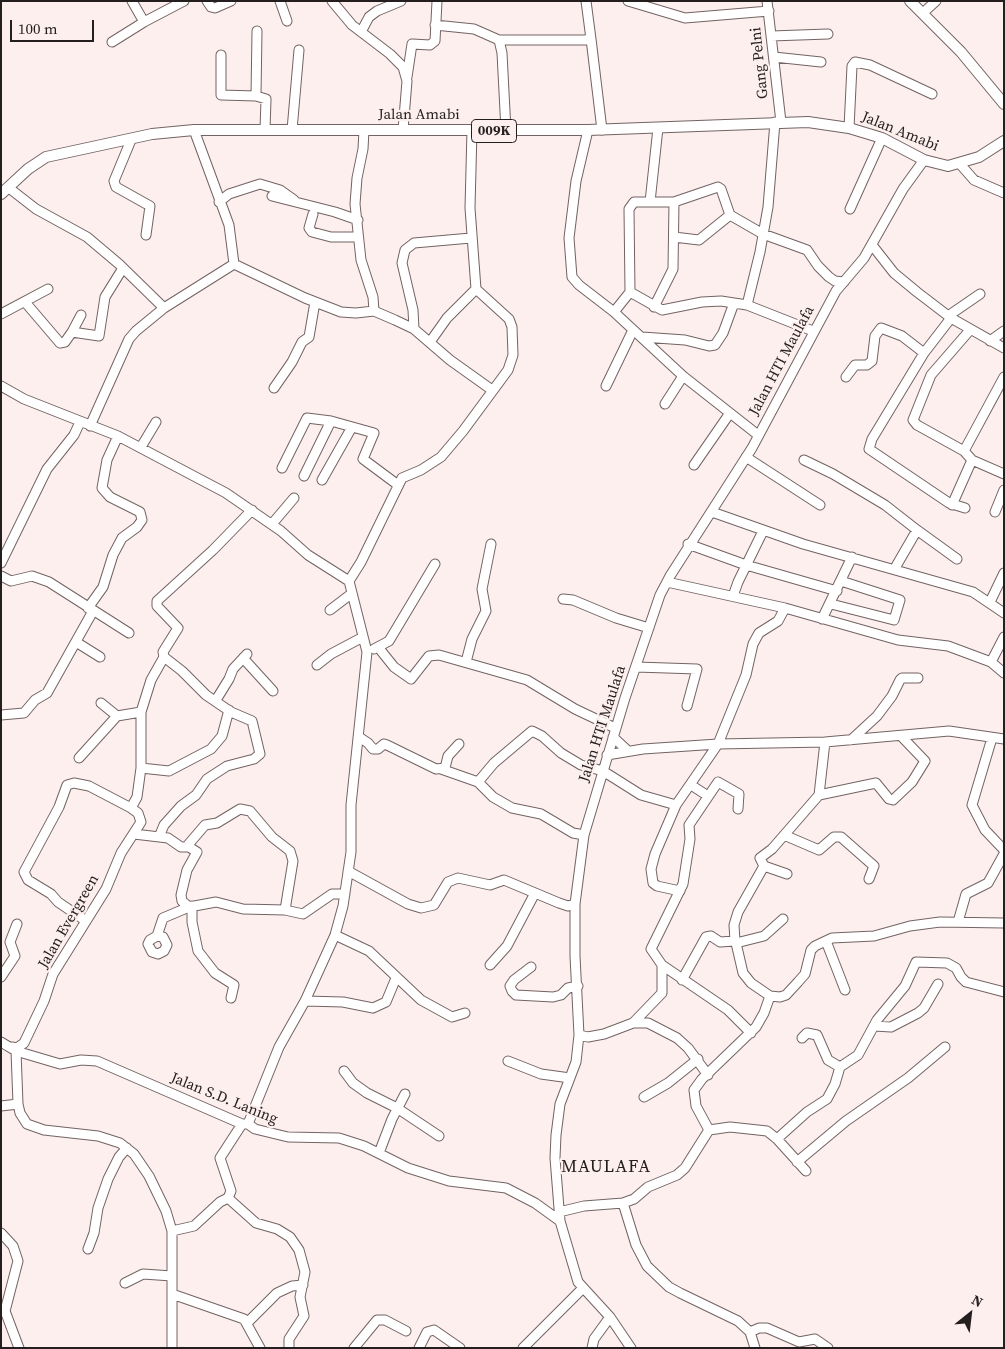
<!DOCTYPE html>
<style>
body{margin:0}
#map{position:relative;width:1005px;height:1349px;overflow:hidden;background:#feefef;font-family:"Source Serif 4",serif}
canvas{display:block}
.frame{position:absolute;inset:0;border:2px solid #241e1e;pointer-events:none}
.north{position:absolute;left:945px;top:1289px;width:50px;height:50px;-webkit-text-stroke:4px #feefef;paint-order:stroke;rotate:29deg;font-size:14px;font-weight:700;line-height:20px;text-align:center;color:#241e1e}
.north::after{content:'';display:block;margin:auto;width:18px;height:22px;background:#241e1e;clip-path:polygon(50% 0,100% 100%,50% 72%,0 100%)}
.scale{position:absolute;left:10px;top:20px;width:84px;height:22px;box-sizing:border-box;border:2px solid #241e1e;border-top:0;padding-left:6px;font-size:15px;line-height:18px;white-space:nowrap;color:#241e1e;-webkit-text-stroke:4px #feefef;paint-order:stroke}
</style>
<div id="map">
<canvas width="1005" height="1349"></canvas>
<div class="frame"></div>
<div class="north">N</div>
<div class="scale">100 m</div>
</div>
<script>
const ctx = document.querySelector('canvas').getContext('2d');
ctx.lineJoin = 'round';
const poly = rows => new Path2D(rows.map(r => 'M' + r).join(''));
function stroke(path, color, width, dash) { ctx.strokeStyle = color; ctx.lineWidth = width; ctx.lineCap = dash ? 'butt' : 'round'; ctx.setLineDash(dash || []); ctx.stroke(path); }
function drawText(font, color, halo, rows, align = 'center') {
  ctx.font = font + ' "Source Serif 4",serif'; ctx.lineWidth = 4.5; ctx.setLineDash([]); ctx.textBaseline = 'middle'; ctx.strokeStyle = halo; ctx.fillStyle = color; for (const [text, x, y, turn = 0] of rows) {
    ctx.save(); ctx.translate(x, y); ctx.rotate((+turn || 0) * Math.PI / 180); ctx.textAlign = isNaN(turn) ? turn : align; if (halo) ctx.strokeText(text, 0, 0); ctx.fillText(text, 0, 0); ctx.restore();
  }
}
const minor = poly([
 [132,1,144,22],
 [207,1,211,7,215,8,231,1],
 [280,1,287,21],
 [332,1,352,25,390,54,403,67,407,81,403,130],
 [628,1,685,18,769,11],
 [767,1,781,122],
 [924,12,936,1],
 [435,25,474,29,499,40,585,40,591,39,586,1],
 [257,31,256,96,266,99,265,130],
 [361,32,369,17,377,11,401,1],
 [771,36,828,34],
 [591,39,602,130],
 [499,40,502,53,506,131],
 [112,42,144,22,184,1],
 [221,55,221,95,256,96],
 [774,57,821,62],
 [407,77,412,44,430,45,435,41,437,1],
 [658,128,650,202,634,202,629,209,630,292,662,310,702,302,721,301,747,305,813,331],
 [849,128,852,66,855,62,870,65,932,94],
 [194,130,229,225,234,264,305,298,341,312,356,313,374,311,395,320,414,329,450,360,492,390],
 [292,130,299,50],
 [364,130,363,149,357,178,355,204,361,260,373,297,374,311],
 [472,130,470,208,476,289],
 [588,130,576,181,569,238,572,277,579,285,614,312,683,376,758,435],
 [131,140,114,181,116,187,150,206,146,235],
 [960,164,974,180,1004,193],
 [9,188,36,209,87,237,119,264,164,308],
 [272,196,335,212,358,220],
 [219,202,229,194,260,184,280,190,294,200],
 [650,202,674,202,718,187,721,189,730,215,763,234,807,250,818,266,829,277,835,281,844,282],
 [850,209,882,138],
 [313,214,309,228,312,232,331,237,358,237],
 [674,237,699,240,730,215],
 [872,245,894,273,917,292,951,318,1004,348],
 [25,302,60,343,65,342,72,332,99,336,105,297,123,268],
 [747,305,760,252,768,207,775,122],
 [654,307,673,269,674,202],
 [614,312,630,292],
 [1,314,48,289],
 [948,316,980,294],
 [951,318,924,353,872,439,869,449,949,503,965,508],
 [414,329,413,310,402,263,405,250,414,243,471,238],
 [72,332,81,315],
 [642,337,685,340,709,346,715,345,723,333,734,303],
 [990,341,1004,331],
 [846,377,855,365,867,365,872,361,875,336,881,328,902,336,924,353],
 [1004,377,964,451,972,460,1004,474],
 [1,386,24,399,118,436,226,493,281,531,308,555,349,581],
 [606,386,633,330],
 [274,388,292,362,302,342,309,337,315,302],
 [665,404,683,376],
 [90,426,129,339,136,331,164,308,234,264],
 [141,447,156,422],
 [964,451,917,425,913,420,931,375,970,330],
 [746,457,820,505],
 [804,460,833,474,885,505,917,530,895,568],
 [694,465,730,413],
 [282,468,307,418,331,421,374,433,363,459,398,485],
 [304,476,331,421],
 [322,480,352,427],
 [952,505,972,460],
 [712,512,803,544,973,592,1004,613],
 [995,512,1004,490],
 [272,524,294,498],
 [917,530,957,559],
 [688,544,746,565,837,591],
 [1,563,47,469,74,435,80,422],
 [1,576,11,581,32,576,49,582,129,633],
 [667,582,785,608,898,640,948,646,991,662,1004,637],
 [733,596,738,582,763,531],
 [563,599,573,600,616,618,649,628],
 [990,602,1004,573],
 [831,604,894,620,900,600,841,581],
 [88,608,103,587,113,555,122,538,137,527,142,520,140,512,110,497,102,488,107,460,118,436],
 [330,610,351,594],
 [822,619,852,557],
 [76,642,100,657],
 [378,647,394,667,411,679,429,656,439,655,527,680,575,709,615,728],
 [374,649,389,641,435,564],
 [243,658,273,691],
 [466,662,472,639,486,611,482,589,491,544],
 [991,662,1004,673],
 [317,665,331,654,363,637],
 [636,667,697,669,687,706],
 [216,700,229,679,233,669,247,654],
 [101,703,117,716],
 [1,715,24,713,35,700,47,693,93,611],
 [359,737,368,743,373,749,378,749,384,744,387,745,436,769,445,768,448,756,459,744],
 [613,737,627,750],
 [992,738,972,805,985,830,1004,850],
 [851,740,877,716,892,696,900,680,902,678,918,678],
 [607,755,643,749,718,744,825,742,949,731,1004,739],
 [79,758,117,716,141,712],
 [141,768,169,771,211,749,222,736,229,710],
 [441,769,478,782,494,763,532,731,542,736,561,753,581,765,603,771,641,795,676,805],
 [478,782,493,797,512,808,541,814,573,833,584,835],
 [691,785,708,796],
 [819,795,876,783,889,799,893,800,912,782,925,761,902,737],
 [131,808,137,797,141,768,141,712,151,680,164,657,163,652,178,628,157,606,157,601,213,550,252,510],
 [134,834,168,838,181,847,189,847,197,852,187,870,181,895,182,901,189,907],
 [784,835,819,850,834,837,841,837,874,866,869,879],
 [159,837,164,825,181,806,196,795,207,779,227,766,254,759,260,754,252,721,231,712,206,695,182,671,164,657],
 [187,846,205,825,217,823,240,809,250,811,272,837,290,851,293,861,285,910],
 [764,866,760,858,772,849,819,795,825,742],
 [348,871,408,904,421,908,434,905,448,882,458,878,490,885,504,880,559,903,568,906,575,904],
 [680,891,657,886,653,883,651,869,655,854,676,805,718,744,746,675,753,644,759,633,778,621,785,608],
 [192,906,192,922,198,951,215,973,234,985,231,998],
 [958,922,966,894,988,883,1004,854],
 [335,935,369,951,421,1000,452,1017,465,1013],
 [157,936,163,937,167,945,164,951,158,954,152,952,148,944,150,940,157,936,163,918,189,907,216,902,243,909,285,910,303,914,332,894,345,894],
 [826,941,845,990],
 [490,965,507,946,535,893],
 [662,965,728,1010,751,1033],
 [531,967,514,980,510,986,512,991,516,995,553,997,561,995,568,988,578,986],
 [1,977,15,956,10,942,17,924],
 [682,980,706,937,711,936,720,942,735,941,734,925,738,912,764,866,787,874],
 [770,996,751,983,743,973,736,943,764,936,783,919],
 [305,1001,343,1002,373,1008,386,1002,396,978],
 [633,1023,662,993,662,965,651,949,683,884,690,839,689,825,718,782,739,794,738,809],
 [874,1026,891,1027,918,1013,924,1008,938,984],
 [579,1035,588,1037,604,1034,633,1023,648,1023,677,1038,688,1048,708,1075],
 [802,1038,807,1033,817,1035,828,1060,840,1067],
 [1,1042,16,1051,18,1104,20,1113,27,1124,44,1130,98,1136,120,1143,134,1154,149,1176,166,1211,172,1231,172,1348],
 [12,1047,17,1048,24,1043,44,1001,53,974,106,889,121,853,141,822,138,813,131,808,89,786,74,783,67,785,59,807,24,872,28,880,51,894,58,902,86,921],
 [16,1051,60,1064,81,1060,97,1061,242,1124,248,1124,255,1129,288,1137,339,1138,364,1146,408,1168,449,1181,506,1188,535,1203,560,1221],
 [508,1061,541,1074,570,1078],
 [344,1071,353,1083,367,1093,397,1108,439,1136],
 [644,1097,668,1083,698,1059],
 [1,1106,18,1104],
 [248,1124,279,1047,305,1001,335,935,343,906,351,852,351,805,367,652,349,581,361,562,402,478,421,470,441,457,463,431,508,370,513,355,512,327,509,319,476,289,447,318,430,342],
 [709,1130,730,1127,767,1131,777,1139,806,1171],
 [777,1139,807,1112,827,1099,835,1084,840,1067,858,1055,877,1020,905,986,916,962,947,963,956,968,961,977,966,982,1004,992],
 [379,1153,392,1119,405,1094],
 [797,1162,846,1121,908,1078,945,1047],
 [228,1198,231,1191,220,1158,242,1124],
 [559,1212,584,1206,623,1203],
 [172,1231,194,1226,220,1202,228,1198,256,1223,277,1229,290,1237,299,1250,305,1272,300,1297,304,1316,289,1339,289,1348],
 [1,1233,13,1246,18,1261,5,1311,19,1348],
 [88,1249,94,1233,98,1208,108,1179,119,1157,127,1148],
 [125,1283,143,1274,172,1276],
 [172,1294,244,1319,260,1348],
 [247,1323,277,1293,292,1286,303,1285],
 [750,1332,759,1328,767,1328,799,1342,815,1339,828,1348],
 [354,1348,377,1320,385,1320,406,1331],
 [419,1348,427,1332,434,1330,460,1348],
 [523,1348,583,1288],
 [592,1348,594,1339,610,1317],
 [631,1348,610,1317,578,1282,560,1221,555,1158,556,1135,560,1104,576,1062,579,1035,575,956,575,904,584,835,625,698,660,595,670,576,752,448,836,291,864,258,903,189,924,160],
 [755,1348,750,1332,738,1321,680,1293,669,1287,647,1266,636,1245,623,1203,634,1199,648,1187,677,1175,685,1168,709,1130,696,1106,694,1090,702,1079,756,1027,764,1013,770,996,780,997,786,995,798,982,805,974,811,950,815,946,832,938,874,936,910,926,940,922,1004,923]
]);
const major = poly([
 [910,1,961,52,1004,104],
 [1,194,28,169,46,157,152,134,194,130,588,130,808,122,849,128,882,138,924,160,948,166,979,157,1004,141]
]);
stroke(minor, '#736363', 11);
stroke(major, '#736363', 12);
stroke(minor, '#fff', 9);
stroke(major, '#fff', 10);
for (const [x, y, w] of [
 [494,131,45]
]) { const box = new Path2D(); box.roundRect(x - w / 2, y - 11.5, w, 23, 4); ctx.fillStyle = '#feefef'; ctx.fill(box); stroke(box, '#241e1e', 1); }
drawText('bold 14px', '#241e1e', null, [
 ["009K",494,131]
]);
drawText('15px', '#241e1e', '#feefef', [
 ["Gang Pelni",760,63,-96],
 ["Jalan Amabi",419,115],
 ["Jalan Amabi",900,132,22],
 ["Jalan HTI Maulafa",782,361,-62],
 ["Jalan HTI Maulafa",603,724,-72],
 ["Jalan Evergreen",69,922,-60],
 ["Jalan S.D. Laning",224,1099,22]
]);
ctx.letterSpacing = '1px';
drawText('18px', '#241e1e', '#feefef', [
 ["MAULAFA",606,1167]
]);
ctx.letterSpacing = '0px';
</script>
